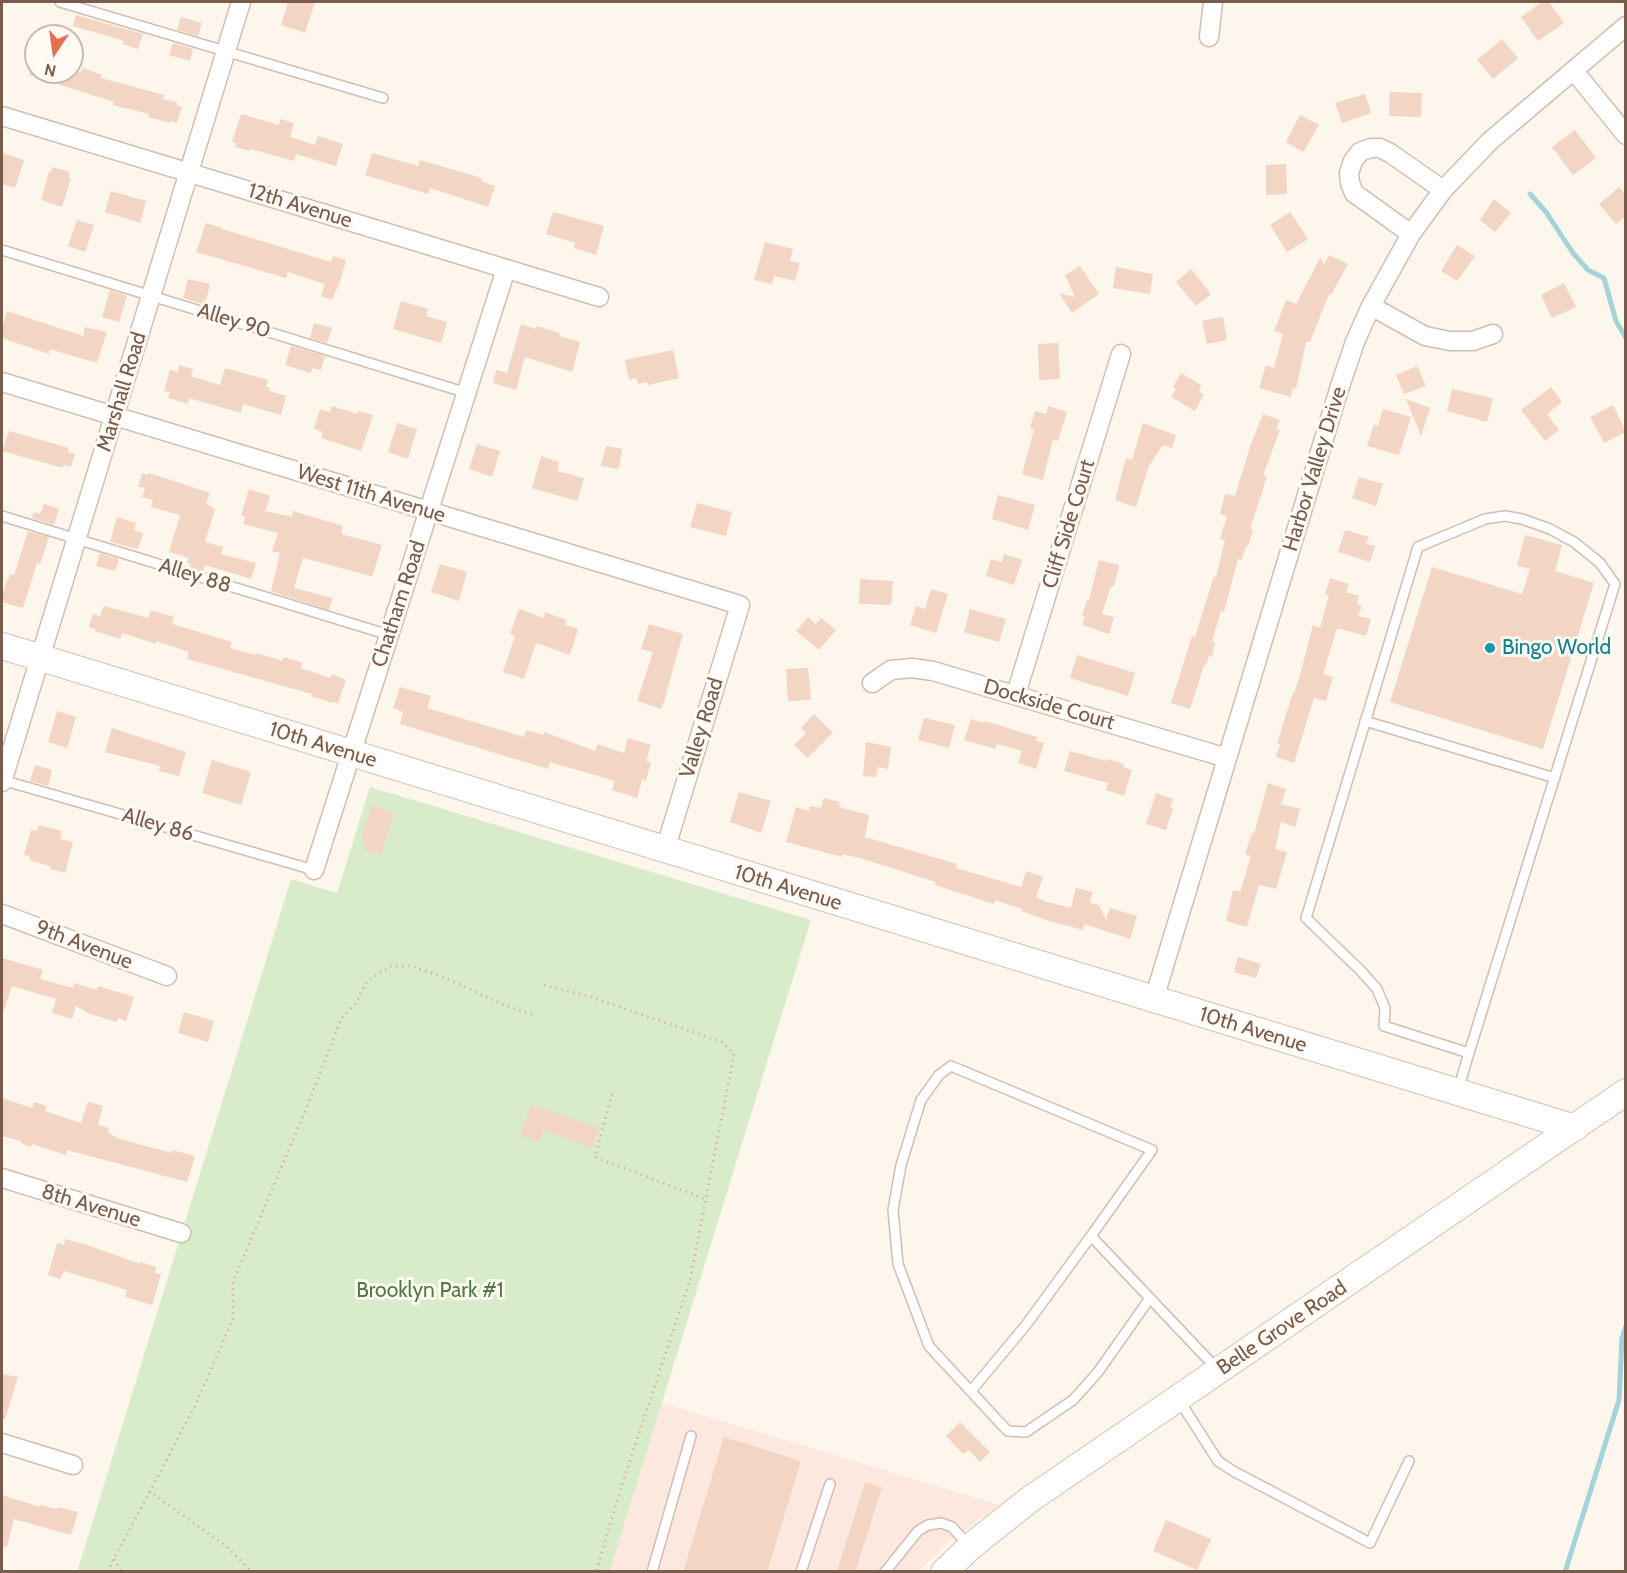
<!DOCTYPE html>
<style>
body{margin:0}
#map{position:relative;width:1627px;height:1573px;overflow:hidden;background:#fdf6ec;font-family:Cabin,sans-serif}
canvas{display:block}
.frame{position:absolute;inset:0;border:3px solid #7a5c4d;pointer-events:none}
.north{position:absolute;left:24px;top:24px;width:60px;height:60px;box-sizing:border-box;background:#fffaf3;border:2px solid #cabbb1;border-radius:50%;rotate:193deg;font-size:16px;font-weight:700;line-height:24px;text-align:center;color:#7a5c4d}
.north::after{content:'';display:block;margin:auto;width:21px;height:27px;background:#e76f51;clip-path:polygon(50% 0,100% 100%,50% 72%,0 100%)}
</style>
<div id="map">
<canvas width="1627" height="1573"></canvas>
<div class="frame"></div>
<div class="north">N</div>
</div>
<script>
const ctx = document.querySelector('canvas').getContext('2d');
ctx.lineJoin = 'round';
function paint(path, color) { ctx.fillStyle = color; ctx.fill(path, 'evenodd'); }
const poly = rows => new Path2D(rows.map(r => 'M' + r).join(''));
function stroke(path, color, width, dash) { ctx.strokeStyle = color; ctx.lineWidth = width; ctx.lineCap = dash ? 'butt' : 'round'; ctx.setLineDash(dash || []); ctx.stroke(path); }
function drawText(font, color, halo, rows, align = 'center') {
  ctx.font = font + ' Cabin,sans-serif'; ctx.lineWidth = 6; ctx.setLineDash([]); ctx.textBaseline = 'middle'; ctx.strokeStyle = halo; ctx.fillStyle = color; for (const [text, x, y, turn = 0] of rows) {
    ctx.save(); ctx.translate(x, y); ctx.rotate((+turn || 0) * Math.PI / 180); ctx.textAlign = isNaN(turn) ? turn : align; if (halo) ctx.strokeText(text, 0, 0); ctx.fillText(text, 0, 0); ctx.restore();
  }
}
paint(poly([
 [662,1403,1000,1505,945,1544,919,1571,610,1572]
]), '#fde8e0');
paint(poly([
 [370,787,811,920,610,1571,77,1572,291,879,337,893]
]), '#d8ecc9');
stroke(poly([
 [1530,194,1546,212,1573,253,1588,270,1604,278,1616,321,1626,338],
 [1565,1572,1619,1400,1622,1338,1626,1326]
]), '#a5d3da', 5);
paint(poly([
 [288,2,315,2,305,33,281,25],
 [1542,2,1549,2,1564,23,1538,41,1521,17],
 [76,15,143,34,138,49,123,44,124,41,73,26],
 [181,17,202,23,198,36,177,30],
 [1502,39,1518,58,1493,79,1477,60],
 [173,43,193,49,190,61,169,55],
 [83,68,102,75,101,78,164,95,163,99,177,102,176,105,182,107,177,123,171,121,170,123,148,117,149,114,113,105,114,102,29,75,30,72,81,72],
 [1390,92,1422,93,1421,117,1389,116],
 [1365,94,1371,113,1342,123,1335,103],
 [241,114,279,125,280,119,294,123,290,137,315,145,318,136,343,144,336,166,296,154,294,161,251,149,250,151,235,147,236,143,232,142],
 [1300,115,1319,125,1303,152,1286,142],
 [1575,130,1596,158,1573,175,1552,147],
 [2,153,24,160,15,188,2,184],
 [372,153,418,166,420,160,482,178,481,181,495,186,488,207,430,188,428,194,365,175],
 [1286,164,1287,194,1266,195,1266,165],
 [52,167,70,172,69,178,71,178,62,207,41,200,49,172,51,172],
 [1619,187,1626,195,1626,216,1616,224,1599,204],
 [111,191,146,201,140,223,105,212],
 [1494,199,1511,213,1495,232,1480,220],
 [553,212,604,226,596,255,574,248,575,243,546,234],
 [1290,212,1308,239,1287,252,1270,225],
 [77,220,94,225,85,252,68,246],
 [206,223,222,228,222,229,331,262,333,256,346,260,338,288,337,288,332,300,321,296,325,284,288,272,286,278,196,252],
 [765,242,793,249,790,261,800,263,795,281,774,276,772,284,754,280],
 [1457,245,1475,256,1457,281,1441,271],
 [1329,255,1348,264,1331,295,1329,294,1310,342,1306,342,1296,389,1293,388,1291,397,1259,388,1266,365,1274,368,1283,334,1274,331,1286,300,1296,304,1320,258,1324,265],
 [1080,266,1099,294,1072,313,1059,293,1075,297,1065,275],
 [1116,267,1153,274,1150,294,1113,288],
 [1191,269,1211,294,1196,306,1176,282],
 [188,279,210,284,205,305,183,298],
 [1564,283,1576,307,1552,318,1541,295],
 [110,290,127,296,119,322,102,317],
 [401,301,428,309,426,316,447,322,441,343,393,329],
 [7,311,83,336,85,327,107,332,97,363,50,349,49,354,2,338,2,329],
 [1223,317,1227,340,1207,344,1202,321],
 [314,323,332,328,327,343,310,338],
 [521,324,536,329,537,326,560,333,559,336,580,342,572,372,525,357,516,390,493,383,496,370,507,373],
 [1058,343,1060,379,1039,380,1038,344],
 [291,346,325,356,321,370,312,368,311,373,285,365],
 [673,350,679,378,648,385,647,382,638,384,636,378,629,380,625,360],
 [179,365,193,369,191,376,220,385,225,368,268,380,266,387,270,388,269,391,286,396,281,415,243,404,241,413,189,398,188,404,168,398,170,392,164,391,170,370,178,372],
 [1417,366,1426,386,1404,394,1396,375],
 [1181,373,1201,385,1199,392,1204,394,1195,411,1171,397,1176,389,1173,387],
 [1551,387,1562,402,1547,414,1559,430,1545,441,1521,410],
 [1452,389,1493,398,1487,422,1447,411],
 [1406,399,1430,408,1421,436],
 [1613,405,1626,432,1604,443,1590,417],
 [332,406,357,414,359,411,373,415,361,451,321,438,323,432,314,429,320,409,330,412],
 [1048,406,1067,412,1058,441,1053,439,1043,480,1022,474,1034,430,1030,428,1035,411,1046,414],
 [1383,409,1411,417,1399,455,1367,446,1374,424,1378,426],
 [1263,414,1280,420,1276,429,1280,430,1263,475,1267,476,1250,529,1253,529,1248,547,1246,546,1242,560,1238,559,1224,612,1221,611,1212,641,1215,642,1212,657,1209,656,1206,665,1204,665,1190,709,1171,703,1192,636,1195,637,1214,576,1216,577,1225,540,1220,539,1227,516,1220,514,1225,494,1235,496,1250,447],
 [397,423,417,429,408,459,388,452],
 [1143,423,1176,435,1172,448,1163,445,1149,466,1136,507,1115,500,1126,458,1132,460],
 [9,431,69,448,68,452,75,454,71,467,64,465,63,468,2,451],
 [477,444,500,451,492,477,469,469],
 [606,446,622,449,619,469,601,466],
 [541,456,559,462,557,471,584,478,577,501,532,488],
 [142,473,148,475,149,473,210,493,206,504,215,509,205,542,223,547,221,554,256,563,251,579,205,565,203,571,190,567,191,564,187,563,189,558,169,552,180,515,151,507,153,500,142,497,145,488,138,487],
 [1359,477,1383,484,1376,506,1352,498],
 [249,489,270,496,265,511,292,517,293,511,343,526,341,534,382,545,373,574,371,576,303,558,294,588,333,598,329,610,273,592,271,591,280,553,272,551,278,533,243,524,245,517,241,516],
 [998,495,1035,505,1028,530,992,519],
 [697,503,732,512,726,536,690,527],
 [44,504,59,509,54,525,32,518,34,512,40,514],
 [117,517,136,523,134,530,143,533,138,549,110,542],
 [1345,530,1369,537,1366,544,1375,546,1370,562,1338,552],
 [28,531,49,537,40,564,37,563,23,608,2,602,2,597,7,580,8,580,10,574,14,575],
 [1525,535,1562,545,1555,571,1594,583,1543,749,1390,702,1432,567,1522,594,1530,569,1517,566],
 [100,553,119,559,115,571,96,566],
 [1004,554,1022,560,1014,585,986,576,991,559,1002,562],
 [1099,560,1119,565,1114,586,1111,586,1102,614,1114,617,1109,634,1082,625,1085,617,1082,616,1087,600,1089,600],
 [440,564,467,572,459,601,431,592],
 [1330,578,1349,584,1346,592,1359,596,1357,604,1362,606,1358,616,1371,619,1366,636,1337,628,1323,674,1333,677,1326,701,1314,698,1294,763,1276,757,1280,744,1277,743,1293,693,1294,693,1299,679,1313,625,1320,628,1329,595,1325,595],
 [860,579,893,581,891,605,859,604],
 [931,589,948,594,936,633,910,625,916,606,925,609],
 [104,606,148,618,151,610,174,617,172,624,232,642,230,648,256,655,257,653,282,661,284,657,303,663,301,668,330,678,332,674,346,680,338,703,333,702,332,703,311,696,312,694,187,659,189,652,156,641,156,644,122,633,120,639,95,631,95,629,89,627,93,614,100,616],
 [519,609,544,618,545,612,566,620,565,625,578,629,570,655,536,643,524,679,503,672,515,636,510,634],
 [970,609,1006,619,999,642,964,632],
 [808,617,816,624,821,618,836,630,819,650,796,631],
 [649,624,683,634,667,690,668,691,661,709,637,701,653,652,641,649],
 [1077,655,1135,673,1128,696,1070,678],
 [808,668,811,700,788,701,786,669],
 [400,687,431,696,427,708,524,737,526,730,544,735,544,732,595,751,598,744,624,753,628,738,651,745,646,761,651,762,646,781,642,780,637,798,612,790,615,781,550,762,548,769,400,724,403,712,393,708],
 [57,711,76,717,67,748,48,742],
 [814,714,833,733,808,758,794,745,806,733,801,728],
 [924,718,955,725,949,748,918,740],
 [971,719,984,723,985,721,1037,737,1036,741,1044,743,1036,769,1018,763,1022,751,997,744,995,749,964,740],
 [112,728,186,752,179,776,159,771,160,766,105,752],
 [866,742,891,747,888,769,878,767,876,777,863,776],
 [1070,751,1107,761,1108,759,1124,764,1123,767,1132,770,1124,796,1106,790,1108,783,1064,771],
 [212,760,251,772,241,805,202,793],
 [35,765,52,770,48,786,30,781],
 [1268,783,1286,789,1281,804,1300,809,1295,827,1281,822,1275,849,1287,852,1276,889,1259,885,1247,927,1226,921,1233,890,1240,892,1251,856,1245,854,1252,833,1254,834],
 [739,792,771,801,761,833,730,822],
 [1156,793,1173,799,1170,808,1173,808,1166,830,1146,824],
 [824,798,840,802,839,807,869,815,865,837,957,864,956,868,1021,887,1026,871,1043,877,1036,897,1044,901,1071,908,1076,888,1093,892,1090,903,1099,905,1106,920,1110,908,1137,916,1130,939,1084,924,1083,930,1046,920,1021,911,1022,909,995,900,994,904,935,885,936,882,860,858,842,854,842,857,786,842,796,807,809,811,810,806,821,808],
 [372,805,394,812,381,855,364,850,366,842,363,841,364,836,362,835],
 [39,825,62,831,60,839,73,842,65,873,50,869,50,866,29,860,30,856,24,855,31,830,37,831],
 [1238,957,1261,964,1256,978,1234,972],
 [2,958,43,970,40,979,73,988,74,983,97,990,98,986,134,997,126,1021,118,1018,117,1022,90,1014,76,1006,72,1019,52,1013,56,999,12,986,4,1010,2,1010],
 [184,1012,214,1021,208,1042,178,1033],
 [2,1098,32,1108,34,1102,47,1106,45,1111,81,1123,88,1102,103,1106,98,1125,109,1128,108,1133,120,1139,142,1145,172,1153,172,1150,195,1156,187,1182,67,1150,66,1155,32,1144,31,1147,21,1143,21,1141,2,1136],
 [531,1104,599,1128,592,1148,543,1130,539,1142,520,1136],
 [65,1239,90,1246,140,1264,141,1262,156,1267,155,1273,161,1274,152,1305,125,1297,127,1290,64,1271,60,1279,48,1275,57,1243,64,1245],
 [2,1374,18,1377,5,1419,2,1419],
 [960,1422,990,1452,980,1462,969,1450,963,1454,946,1436],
 [724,1437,801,1461,767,1572,683,1572],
 [865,1482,882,1487,855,1572,837,1572],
 [2,1495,40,1507,41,1505,57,1509,57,1507,78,1512,71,1535,14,1519,7,1547,2,1546],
 [1166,1520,1211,1539,1197,1570,1153,1551]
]), '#f3d5c3');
const lane = poly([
 [60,2,383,98],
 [2,250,467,393],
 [2,516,389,635],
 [1365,721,1555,778],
 [2,780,314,870],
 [1458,1090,1469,1053,1537,834,1590,664,1615,584,1600,563,1574,542,1550,529,1522,519,1505,516,1485,519,1418,547,1306,918,1361,971,1377,989,1385,1008,1384,1026,1469,1053],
 [1091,1236,1152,1150,951,1066,939,1075,921,1100,901,1165,893,1210,898,1264,929,1346,1000,1423,1008,1431,1026,1432,1073,1400,1098,1372,1150,1298],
 [971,1391,1026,1325,1091,1236,1217,1369],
 [1179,1400,1218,1461,1233,1471,1370,1543,1409,1461],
 [652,1572,691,1436],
 [801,1572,830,1484],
 [885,1572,918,1531,928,1525,941,1523,952,1527,968,1545]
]);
const street = poly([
 [1209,37,1213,2],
 [1574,71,1626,135],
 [2,116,599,297],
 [1411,234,1354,193,1350,183,1349,173,1353,161,1360,152,1371,148,1380,148,1390,153,1443,190],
 [1371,306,1425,336,1450,341,1473,341,1493,334],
 [2,382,740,605,665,850],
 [872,683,891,670,912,668,933,671,1227,758],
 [1016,694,1121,354],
 [2,782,241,2],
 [314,870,506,269],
 [2,914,167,976],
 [1154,999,1340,386,1355,342,1371,306,1411,234,1443,190,1490,141,1626,26],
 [2,1178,181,1233],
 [2,1443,73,1465]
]);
const secondary = poly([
 [2,646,1575,1128],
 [944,1572,970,1547,1029,1500,1626,1092]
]);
stroke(lane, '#d1beb0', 12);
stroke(street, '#d1beb0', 21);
stroke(secondary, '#d6c0b0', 28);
stroke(poly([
 [544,985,587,996,722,1042,734,1054,690,1280,623,1481,596,1572],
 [612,1094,595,1157,705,1199],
 [149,1491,227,1547,252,1572],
 [114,1559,122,1572],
 [107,1572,194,1408,233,1319,233,1282,306,1109,341,1019,356,1003,367,981,391,966,411,966,448,979,504,1005,534,1015]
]), '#d9b8a5', 3, [1.5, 4.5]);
stroke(lane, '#fff', 9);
stroke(street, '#fff', 18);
stroke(secondary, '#fff', 26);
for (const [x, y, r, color] of [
 [1490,648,6,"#0f9aa8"]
]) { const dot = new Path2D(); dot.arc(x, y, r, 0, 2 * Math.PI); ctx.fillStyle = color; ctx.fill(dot); stroke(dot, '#fffaf3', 2); }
drawText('21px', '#7a5c4d', '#fffaf3', [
 ["12th Avenue",300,206,17],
 ["Alley 90",234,321,17],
 ["Marshall Road",122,392,-73],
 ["Harbor Valley Drive",1315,469,-73],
 ["West 11th Avenue",371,494,17],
 ["Cliff Side Court",1069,524,-73],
 ["Alley 88",195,576,17],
 ["Chatham Road",399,604,-72],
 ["Dockside Court",1049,705,16],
 ["Valley Road",702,728,-73],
 ["10th Avenue",323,745,17],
 ["Alley 86",158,825,16],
 ["10th Avenue",788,888,17],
 ["9th Avenue",84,945,21],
 ["10th Avenue",1253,1030,17],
 ["8th Avenue",91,1206,17],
 ["Belle Grove Road",1282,1328,-34]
]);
drawText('21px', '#0d838f', '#fffaf3', [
 ["Bingo World",1502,648]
], 'left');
drawText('21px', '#537a41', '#fffaf3', [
 ["Brooklyn Park #1",430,1291]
]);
</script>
